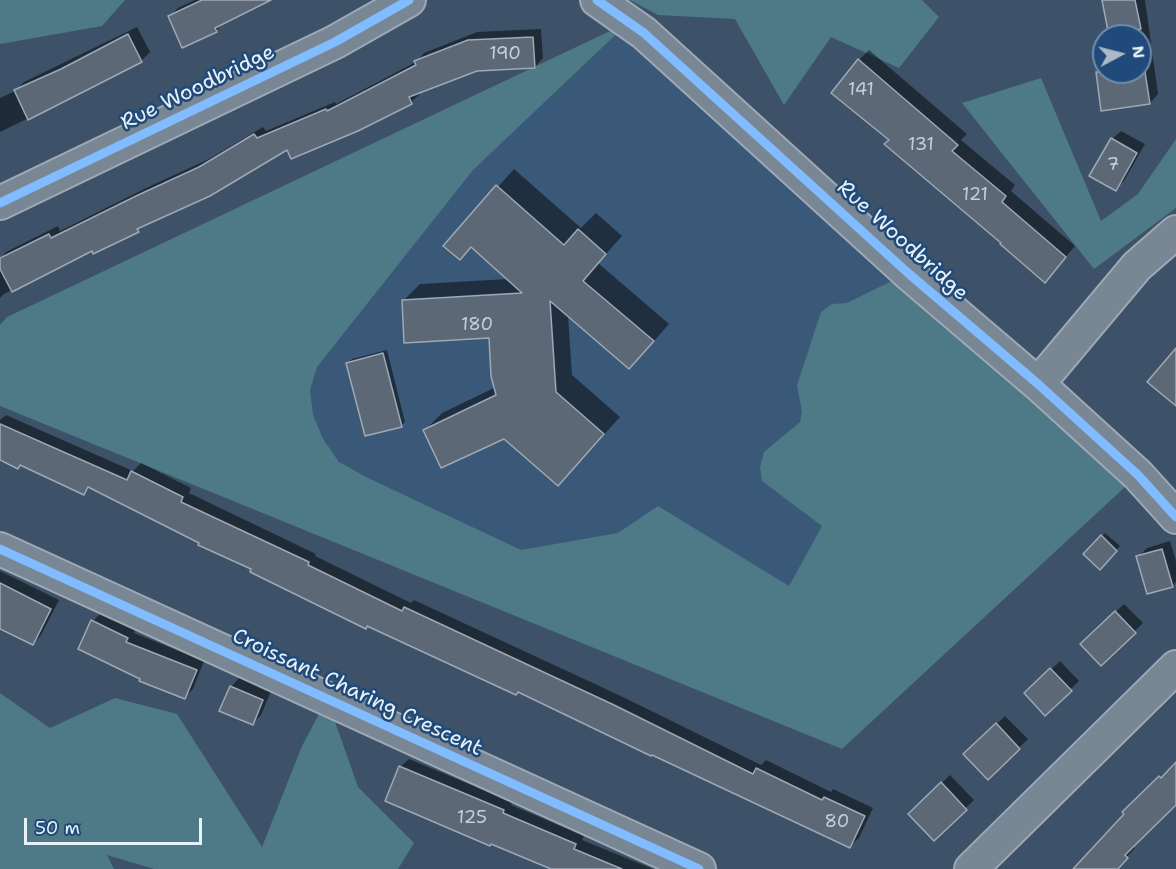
<!DOCTYPE html>
<style>
body{margin:0}
#map{position:relative;width:1176px;height:869px;overflow:hidden;background:#3d5269;font-family:"Shantell Sans",sans-serif}
canvas{display:block}
.north{position:absolute;left:1092px;top:24px;width:60px;height:60px;box-sizing:border-box;background:#1f4a7a;border:2px solid #6f8dac;border-radius:50%;rotate:83deg;font-size:16px;font-weight:700;line-height:24px;text-align:center;color:#e8f1f8}
.north::after{content:'';display:block;margin:auto;width:21px;height:27px;background:#acb9c6;clip-path:polygon(50% 0,100% 100%,50% 72%,0 100%)}
.scale{position:absolute;left:24px;top:818px;width:178px;height:27px;box-sizing:border-box;border:3px solid #e8f1f8;border-top:0;padding-left:8px;font-size:18px;line-height:21px;white-space:nowrap;color:#e8f1f8;-webkit-text-stroke:4px #1f4a7a;paint-order:stroke}
</style>
<div id="map">
<canvas width="1176" height="869"></canvas>
<div class="north">N</div>
<div class="scale">50 m</div>
</div>
<script>
const ctx = document.querySelector('canvas').getContext('2d');
ctx.lineJoin = 'round';
function paint(path, color) { ctx.fillStyle = color; ctx.fill(path, 'evenodd'); }
const poly = rows => new Path2D(rows.map(r => 'M' + r).join(''));
function stroke(path, color, width, dash) { ctx.strokeStyle = color; ctx.lineWidth = width; ctx.lineCap = dash ? 'butt' : 'round'; ctx.setLineDash(dash || []); ctx.stroke(path); }
function drawText(font, color, halo, rows, align = 'center') {
  ctx.font = font + ' "Shantell Sans",sans-serif'; ctx.lineWidth = 5; ctx.setLineDash([]); ctx.textBaseline = 'middle'; ctx.strokeStyle = halo; ctx.fillStyle = color; for (const [text, x, y, turn = 0] of rows) {
    ctx.save(); ctx.translate(x, y); ctx.rotate((+turn || 0) * Math.PI / 180); ctx.textAlign = isNaN(turn) ? turn : align; if (halo) ctx.strokeText(text, 0, 0); ctx.fillText(text, 0, 0); ctx.restore();
  }
}
paint(poly([
 [629,22,908,273,842,749,31,395]
]), '#3a5979');
paint(poly([
 [0,0,125,0,102,26,0,44],
 [630,0,922,0,939,17,899,68,831,37,784,105,735,19,658,15],
 [629,22,473,170,317,367,310,390,313,415,323,439,339,462,366,477,521,550,618,533,658,506,789,586,822,526,762,481,760,467,764,452,800,422,802,411,797,385,821,312,832,304,847,303,908,273,1138,475,842,749,0,406,0,325,7,317],
 [1041,78,1101,221,1138,194,1176,139,1176,208,1094,269,962,103],
 [0,693,50,728,115,698,177,714,262,847,302,746,327,699,358,787,414,843,398,869,154,869,107,855,114,869,0,869]
]), '#4d7a86');
paint(poly([
 [195,0,268,0,224,22,216,31,170,16,178,8],
 [1103,0,1145,0,1158,94,1150,103,1103,110,1097,69,1104,62,1104,72,1140,72,1140,36,1111,36],
 [137,27,150,52,141,61,74,96,0,132,0,98,15,91,24,82],
 [541,29,543,58,535,67,476,70,419,92,420,94,411,102,288,148,145,224,138,230,94,252,92,249,4,294,0,298,0,259,6,252,58,226,60,231,146,188,209,159,263,127,266,131,335,102,336,104,416,62,424,53,477,32],
 [869,50,967,134,961,140,1015,185,1011,191,1075,246,1054,271,1003,242,891,140,859,60],
 [1121,131,1145,144,1124,181,1115,189,1112,139],
 [514,169,581,228,596,213,622,236,598,263,669,324,645,351,568,315,572,375,620,417,575,467,505,437,425,430,442,413,496,387,490,336,403,301,420,284,508,279,472,246,445,246],
 [387,350,405,422,401,426,348,363,352,359],
 [6,415,133,471,141,463,191,488,189,493,316,554,315,556,411,603,414,600,623,697,761,765,766,760,831,792,833,789,873,808,859,838,850,846,253,569,90,487,84,493,21,464,18,467,0,459,0,420],
 [1105,533,1120,546,1100,568,1085,554],
 [1170,541,1176,561,1176,582,1172,586,1138,557,1147,548],
 [0,571,59,600,41,635,33,644,0,627],
 [1124,604,1143,623,1101,664,1082,644],
 [101,613,136,629,134,633,204,661,193,689,185,697,93,621],
 [1060,661,1079,681,1045,714,1026,693],
 [239,678,271,691,261,715,253,723,231,687],
 [1005,716,1028,739,988,778,965,754],
 [409,759,512,802,511,805,584,836,582,840,653,869,554,869,400,767],
 [1176,764,1176,802,1132,845,1135,848,1116,869,1075,869,1126,814,1125,812],
 [950,775,974,800,934,839,910,814]
]), '#0007');
const building = poly([
 [202,0,271,0,215,28,217,32,182,48,168,16,202,0],
 [1102,0,1135,0,1141,29,1109,36,1102,0],
 [128,34,142,62,28,120,14,90,61,69,128,34],
 [533,37,535,68,477,71,409,97,412,104,358,131,291,159,287,150,210,196,137,229,139,232,93,254,92,251,12,292,0,269,0,258,49,234,51,238,136,196,199,167,254,134,257,138,326,109,327,111,416,65,414,61,468,40,533,37],
 [858,59,958,145,952,151,1006,196,1002,202,1066,257,1045,283,1000,244,1001,243,884,144,889,140,831,93,858,59],
 [1096,72,1145,72,1150,104,1101,111,1096,72],
 [1111,138,1137,153,1116,191,1089,176,1111,138],
 [496,185,564,245,578,229,606,254,583,281,654,341,629,369,550,301,556,392,604,434,558,486,504,439,441,468,423,430,496,395,491,376,489,338,404,343,402,300,522,293,471,247,460,260,443,246,496,185],
 [1176,348,1176,406,1147,382,1176,348],
 [383,353,402,427,365,436,346,363,383,353],
 [0,424,127,480,131,471,183,497,181,502,309,562,308,565,402,611,404,607,614,705,753,774,756,768,822,800,824,797,865,816,850,848,652,755,651,756,518,692,516,695,367,626,366,629,250,572,251,569,198,545,199,543,88,487,84,495,20,465,18,469,0,460,0,424],
 [1101,535,1117,551,1100,570,1083,554,1101,535],
 [1162,549,1173,587,1147,594,1136,556,1162,549],
 [0,583,51,609,33,645,0,629,0,583],
 [1115,611,1136,633,1101,666,1080,644,1115,611],
 [91,620,128,638,126,642,197,670,185,699,139,681,140,679,78,649,91,620],
 [1050,668,1072,691,1045,716,1024,693,1050,668],
 [230,686,263,700,253,725,219,711,230,686],
 [996,723,1020,749,988,780,963,754,996,723],
 [1176,762,1176,805,1125,855,1128,858,1118,869,1073,869,1124,814,1122,812,1159,776,1161,778,1176,762],
 [399,766,504,810,503,813,576,844,574,849,622,869,551,869,491,844,490,846,385,801,399,766],
 [941,782,967,810,934,841,908,814,941,782]
]);
paint(building, '#5c6875');
stroke(building, '#9ea9b5', 1.5);
const minor = poly([
 [597,0,644,33,908,273,1038,384,1138,475,1176,517],
 [0,203,335,42,409,0],
 [1038,384,1137,266,1176,232],
 [0,549,699,869],
 [971,869,1176,667]
]);
stroke(minor, '#9ea9b5', 36);
stroke(minor, '#798694', 32);
stroke(poly([
 [597,0,644,33,908,273,1038,384,1138,475,1176,517],
 [0,203,335,42,409,0],
 [0,549,699,869]
]), '#80bcff', 9);
drawText('18px', '#c5cfd7', null, [
 ["190",505,54],
 ["141",861,90],
 ["131",921,145],
 ["7",1113,165],
 ["121",975,195],
 ["180",477,325],
 ["125",472,818],
 ["80",837,822]
]);
drawText('21px', '#e8f1f8', '#1f4a7a', [
 ["Rue Woodbridge",198,88,-26],
 ["Rue Woodbridge",902,241,42],
 ["Croissant Charing Crescent",357,693,25]
]);
</script>
